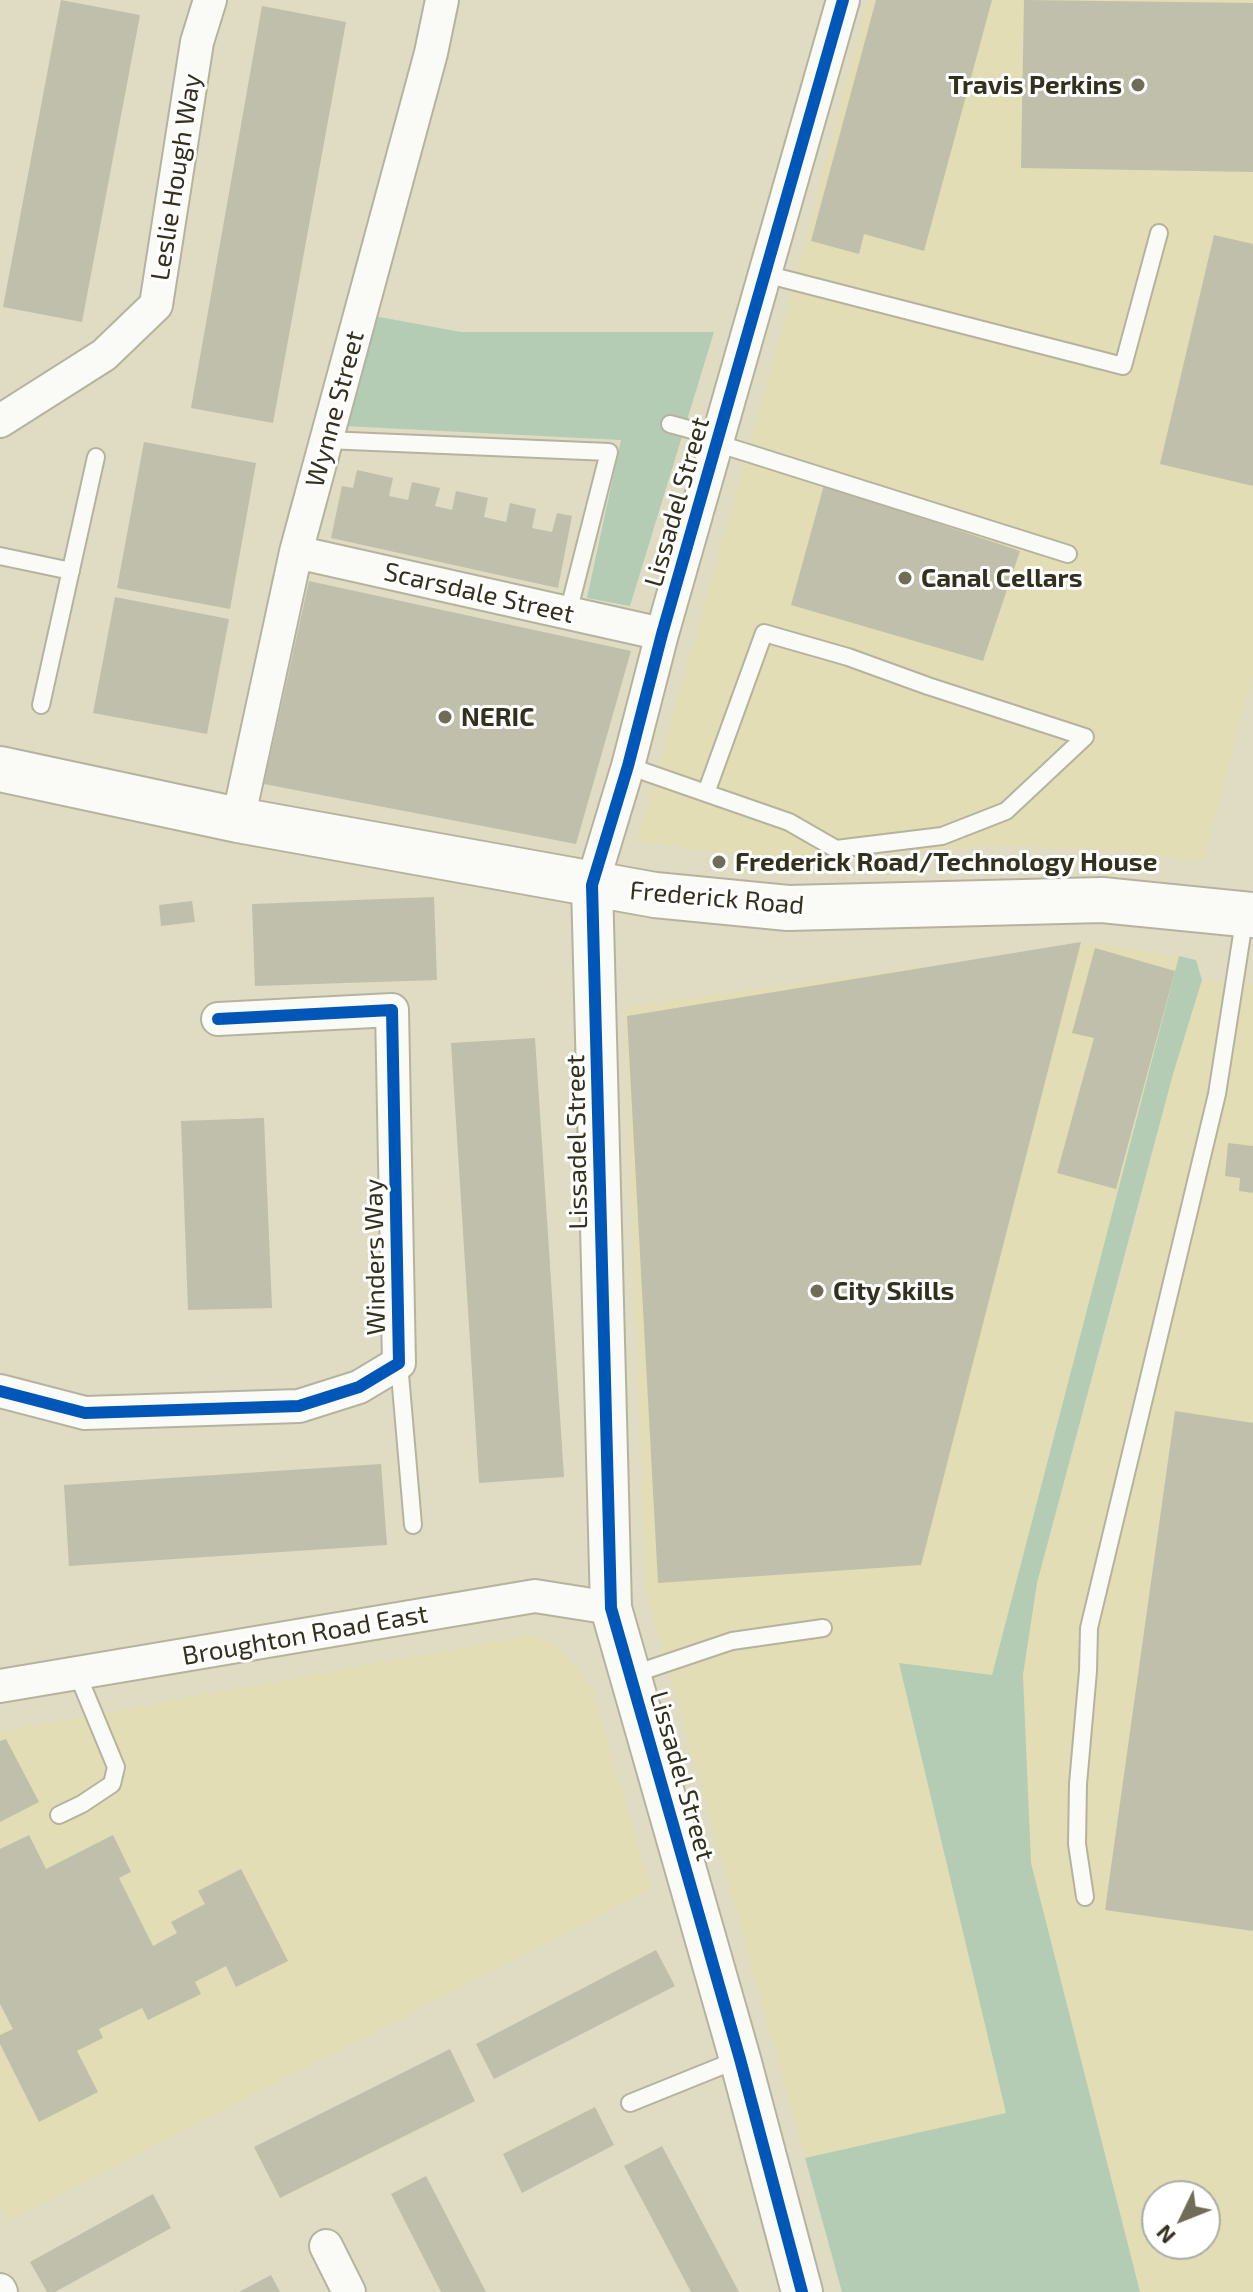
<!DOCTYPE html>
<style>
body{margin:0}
#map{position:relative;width:1253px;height:2292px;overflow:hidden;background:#dfdcc3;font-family:"Exo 2",sans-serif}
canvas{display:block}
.north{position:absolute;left:1141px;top:2180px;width:80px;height:80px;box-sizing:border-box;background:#fff;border:2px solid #adaca5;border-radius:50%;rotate:227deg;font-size:22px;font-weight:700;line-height:32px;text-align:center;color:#33301e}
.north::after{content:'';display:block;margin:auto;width:28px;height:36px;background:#6f6c58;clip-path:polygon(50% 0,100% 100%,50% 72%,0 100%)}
</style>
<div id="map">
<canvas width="1253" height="2292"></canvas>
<div class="north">N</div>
</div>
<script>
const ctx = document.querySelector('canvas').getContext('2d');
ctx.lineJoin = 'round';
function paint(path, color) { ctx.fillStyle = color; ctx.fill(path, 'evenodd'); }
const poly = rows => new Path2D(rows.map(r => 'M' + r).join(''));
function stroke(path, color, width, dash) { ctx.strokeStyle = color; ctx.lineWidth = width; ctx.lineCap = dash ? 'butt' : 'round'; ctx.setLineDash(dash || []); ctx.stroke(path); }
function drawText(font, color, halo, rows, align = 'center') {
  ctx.font = font + ' "Exo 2",sans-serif'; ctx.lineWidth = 6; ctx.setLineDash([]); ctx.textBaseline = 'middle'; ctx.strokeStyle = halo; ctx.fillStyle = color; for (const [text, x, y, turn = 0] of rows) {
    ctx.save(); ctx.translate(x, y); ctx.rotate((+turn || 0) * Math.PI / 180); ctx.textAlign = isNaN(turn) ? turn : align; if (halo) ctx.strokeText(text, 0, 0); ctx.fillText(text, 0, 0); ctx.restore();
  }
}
paint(poly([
 [868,0,1253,0,1253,677,1203,861,1111,850,997,846,790,858,693,849,637,841,790,302],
 [1094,944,1179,956,992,1676,899,1664,1006,2114,805,2158,646,1590,625,1007],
 [1202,980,1253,984,1253,2292,1140,2292,1031,1863,1023,1675,1037,1583,1140,1208,1173,1074],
 [1157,2196,1205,2196,1205,2244,1157,2244],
 [533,1635,558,1647,577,1667,593,1690,651,1889,9,2221,0,2205,0,1732]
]), '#e2ddb4');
paint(poly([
 [374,316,461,332,714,332,630,606,587,598,621,440,344,426],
 [1179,956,1196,960,1202,980,1173,1074,1037,1583,1023,1675,1031,1863,1140,2292,842,2292,805,2158,1006,2113,899,1663,992,1675]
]), '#b5ccb4');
paint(poly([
 [61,0,140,15,82,322,3,307],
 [876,0,992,0,924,251,864,234,859,254,811,241],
 [1024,0,1253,3,1253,172,1021,168],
 [262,6,346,22,273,423,191,408],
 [1214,235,1253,244,1253,486,1160,464],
 [144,442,256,463,230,609,117,588],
 [357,470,393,478,389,496,408,500,412,482,440,488,435,506,452,510,456,491,488,498,484,517,506,522,510,503,536,509,532,528,552,532,557,513,572,516,558,588,331,538,342,486,353,488],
 [824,485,1020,551,983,661,791,605],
 [309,581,631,651,576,844,264,784],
 [115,597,229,619,207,734,93,713],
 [434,897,437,980,255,986,252,904],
 [192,901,195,922,161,926,159,905],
 [1081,942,921,1565,658,1583,627,1016],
 [1095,948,1175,971,1116,1189,1057,1173,1094,1038,1072,1033],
 [535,1038,564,1477,479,1483,451,1043],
 [264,1118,272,1308,188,1310,181,1121],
 [1228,1143,1253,1146,1253,1193,1239,1191,1240,1178,1225,1176],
 [1175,1411,1253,1423,1253,1931,1105,1910],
 [381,1464,387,1545,69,1566,64,1485],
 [6,1739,39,1802,0,1822,0,1741],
 [29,1835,46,1869,113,1835,131,1872,119,1878,153,1946,177,1933,171,1922,205,1904,198,1891,241,1869,288,1961,236,1987,226,1966,195,1982,201,1994,148,2020,142,2008,99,2029,103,2038,77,2051,98,2092,39,2122,0,2044,0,2035,13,2029,0,2004,0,1849],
 [656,1950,675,1986,494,2079,476,2044],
 [450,2049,475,2101,280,2198,254,2147],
 [595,2107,614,2145,522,2193,503,2154],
 [662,2146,739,2292,691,2292,624,2166],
 [426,2176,486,2292,441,2292,391,2194],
 [153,2194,171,2228,55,2292,47,2292,30,2262],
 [271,2275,280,2292,239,2292]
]), '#bfbfac');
const service = poly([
 [765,274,1123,366,1159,233],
 [670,424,718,437],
 [326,440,609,452,568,613],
 [716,443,1068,554],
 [0,556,71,571],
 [41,705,96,457],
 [628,766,789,822,836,849,942,836,1006,811,1085,737,928,686,848,657,764,633,706,793],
 [399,1363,413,1525],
 [631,1675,732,1641,823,1628],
 [59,1815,82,1804,112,1784,116,1767,77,1673],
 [1085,1897,1077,1844,1078,1784,1088,1671,1089,1628,1217,1094,1245,915],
 [630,2103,739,2059]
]);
const minor = poly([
 [0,421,104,355,156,305,197,42,210,0],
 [296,552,662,634],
 [238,820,296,552,431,53,442,0],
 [592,885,628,766,662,634,843,0],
 [0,1391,85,1413,299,1406,359,1387,399,1363,392,1010,218,1019],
 [0,1686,535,1596,611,1608],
 [326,2246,349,2292],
 [0,2290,1,2292]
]);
const tertiary = poly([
 [592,885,611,1608,740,2059,802,2292]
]);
const secondary = poly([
 [0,769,238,820,655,895,788,908,1102,900,1253,915]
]);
stroke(service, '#b5b39f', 20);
stroke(minor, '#b5b39f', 36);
stroke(tertiary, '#b5b39f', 44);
stroke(secondary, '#b5b39f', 48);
stroke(service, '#fafaf6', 16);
stroke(minor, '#fafaf6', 32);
stroke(tertiary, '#fafaf6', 40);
stroke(secondary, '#fafaf6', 44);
stroke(poly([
 [0,1391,85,1413,299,1406,359,1387,399,1363,392,1010,218,1019],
 [802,2292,740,2059,611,1608,592,885,628,766,662,634,843,0]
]), '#0057b8', 12);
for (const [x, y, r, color] of [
 [1138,85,8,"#6f6c58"],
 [905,578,8,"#6f6c58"],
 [445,717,8,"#6f6c58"],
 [719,862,8,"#6f6c58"],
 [817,1291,8,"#6f6c58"]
]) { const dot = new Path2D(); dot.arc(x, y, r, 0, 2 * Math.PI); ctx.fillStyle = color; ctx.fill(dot); stroke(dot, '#fff', 3); }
drawText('bold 26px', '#33301e', '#fff', [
 ["Travis Perkins",1122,85,"right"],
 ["Canal Cellars",921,578],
 ["NERIC",461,717],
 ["Frederick Road/Technology House",735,862],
 ["City Skills",833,1291]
], 'left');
drawText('26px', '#33301e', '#fff', [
 ["Leslie Hough Way",176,177,-81],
 ["Wynne Street",335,409,-75],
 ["Lissadel Street",677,502,-74],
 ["Scarsdale Street",479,593,13],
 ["Frederick Road",717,898,5],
 ["Lissadel Street",577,1142,-91],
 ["Winders Way",375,1257,-91],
 ["Broughton Road East",305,1635,-10],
 ["Lissadel Street",682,1776,74]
]);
</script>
